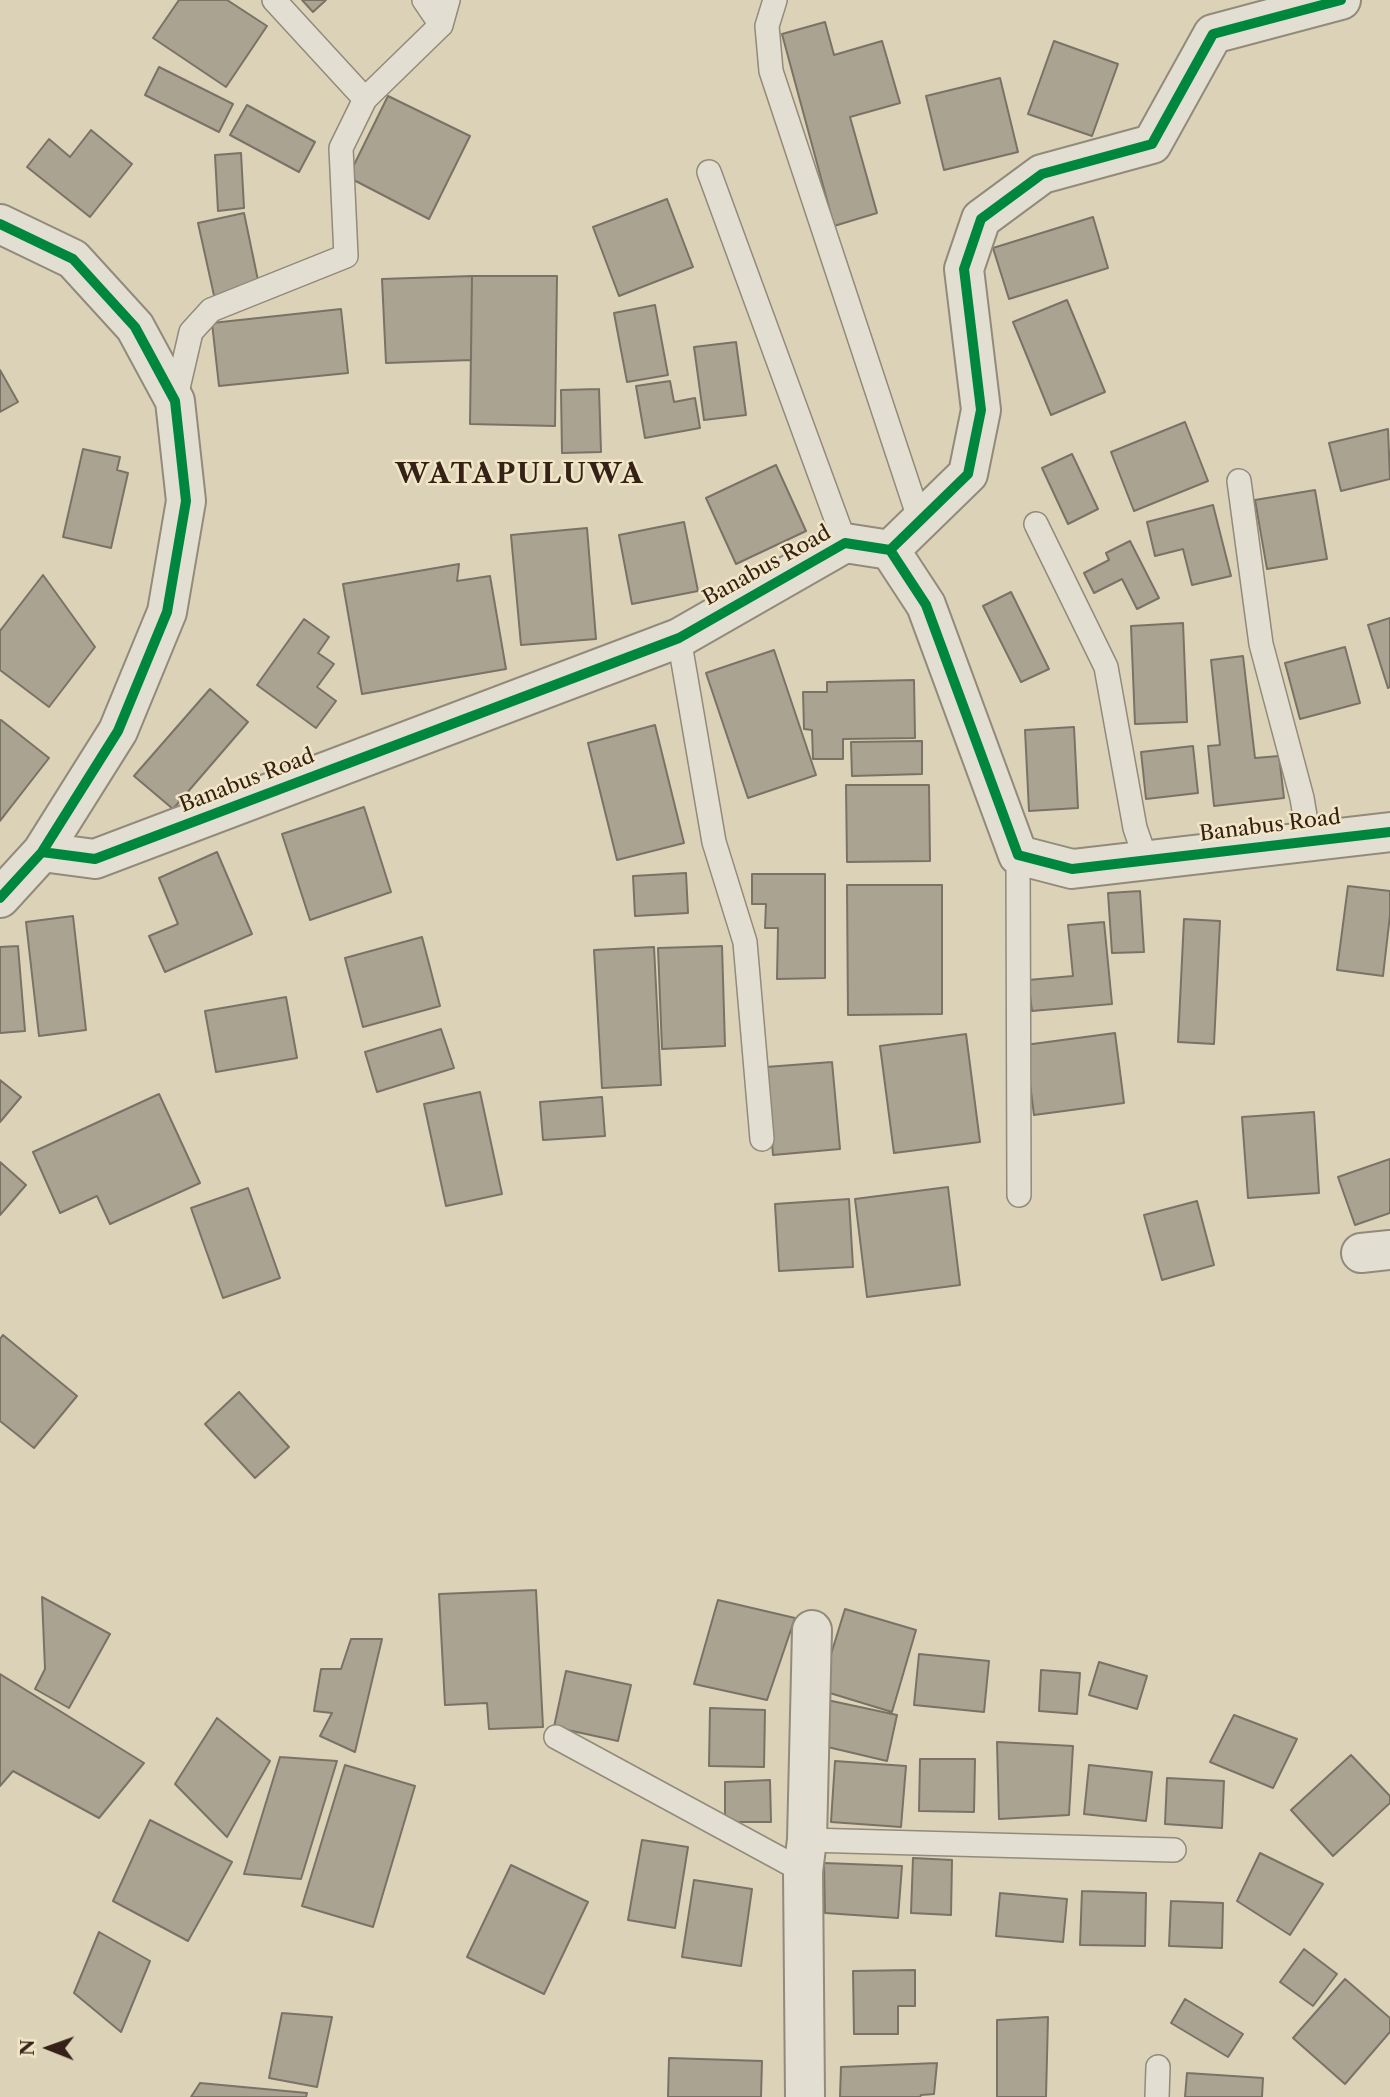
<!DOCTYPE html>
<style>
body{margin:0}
#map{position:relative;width:1390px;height:2097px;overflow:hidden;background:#dbd2b8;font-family:"Libre Caslon Text",serif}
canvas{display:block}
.north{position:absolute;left:14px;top:2013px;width:70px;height:70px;-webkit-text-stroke:5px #f1e7c7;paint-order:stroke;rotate:271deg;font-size:19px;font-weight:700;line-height:28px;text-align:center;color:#352117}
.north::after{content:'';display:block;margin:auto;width:24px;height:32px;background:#352117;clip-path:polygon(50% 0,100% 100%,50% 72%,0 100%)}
</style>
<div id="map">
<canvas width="1390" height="2097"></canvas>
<div class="north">N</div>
</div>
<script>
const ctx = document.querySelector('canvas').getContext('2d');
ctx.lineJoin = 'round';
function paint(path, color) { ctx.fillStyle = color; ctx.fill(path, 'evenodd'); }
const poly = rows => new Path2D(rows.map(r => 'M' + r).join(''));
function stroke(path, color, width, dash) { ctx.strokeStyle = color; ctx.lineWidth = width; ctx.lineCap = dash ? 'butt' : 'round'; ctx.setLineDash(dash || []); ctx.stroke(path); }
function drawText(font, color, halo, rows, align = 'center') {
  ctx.font = font + ' "Libre Caslon Text",serif'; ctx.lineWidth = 5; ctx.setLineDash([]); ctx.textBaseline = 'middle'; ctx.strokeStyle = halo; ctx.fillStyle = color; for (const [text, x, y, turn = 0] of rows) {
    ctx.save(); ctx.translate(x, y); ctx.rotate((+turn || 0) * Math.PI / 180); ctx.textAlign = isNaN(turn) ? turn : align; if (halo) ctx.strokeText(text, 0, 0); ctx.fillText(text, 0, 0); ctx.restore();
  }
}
const building = poly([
 [179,0,227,0,267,26,226,87,153,38,179,0],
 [302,0,326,0,313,12,302,0],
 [825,22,834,55,882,41,900,103,850,117,877,213,834,226,782,34,825,22],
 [1054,41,1118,64,1092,136,1028,114,1054,41],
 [159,67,233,104,219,132,145,95,159,67],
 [1000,78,1018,152,944,170,926,96,1000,78],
 [388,96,470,136,429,219,348,177,388,96],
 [247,105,315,142,299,172,230,135,247,105],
 [91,130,132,164,90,217,27,167,49,139,70,157,91,130],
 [241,153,244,208,218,211,215,155,241,153],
 [667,199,693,267,619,296,593,227,667,199],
 [244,213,260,290,215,300,198,223,244,213],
 [1093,217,1108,268,1009,299,993,248,1093,217],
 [472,276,471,360,386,363,382,279,472,276],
 [472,276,557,276,555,426,470,424,472,276],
 [1067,300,1105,392,1051,415,1013,322,1067,300],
 [655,305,668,375,627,382,614,313,655,305],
 [341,309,348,373,219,386,212,323,341,309],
 [736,342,746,415,704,420,694,347,736,342],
 [0,370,18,402,0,412,0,370],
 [670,381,674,402,695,398,700,428,645,438,636,386,670,381],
 [599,389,601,452,562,453,561,390,599,389],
 [1185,422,1208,481,1134,511,1111,452,1185,422],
 [1388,429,1390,479,1341,491,1329,443,1388,429],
 [83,449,120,457,117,470,128,473,111,548,63,537,83,449],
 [1072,454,1098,509,1068,524,1042,468,1072,454],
 [776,465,806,531,736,564,706,498,776,465],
 [1315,490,1327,559,1267,569,1255,500,1315,490],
 [1213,505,1231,576,1192,585,1183,549,1155,556,1147,522,1213,505],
 [684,522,698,591,632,604,619,535,684,522],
 [587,528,596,639,521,645,511,535,587,528],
 [1130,541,1159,598,1137,609,1122,579,1094,593,1084,573,1109,560,1106,553,1130,541],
 [459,564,457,581,490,576,506,669,362,694,343,584,459,564],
 [43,575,95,647,49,707,0,670,0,631,43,575],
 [1011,592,1049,669,1021,682,983,606,1011,592],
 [1390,618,1390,687,1388,688,1368,625,1390,618],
 [304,619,329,637,318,653,334,664,317,687,336,701,316,728,257,685,304,619],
 [1183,623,1187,722,1135,724,1131,626,1183,623],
 [1345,647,1360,703,1300,719,1285,663,1345,647],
 [774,650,816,775,748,798,706,673,774,650],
 [1243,656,1255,758,1279,756,1284,798,1214,806,1208,746,1220,745,1211,660,1243,656],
 [914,680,915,738,843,739,843,759,813,759,812,730,804,729,803,692,827,692,827,682,914,680],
 [210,689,248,722,173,809,134,776,210,689],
 [1,720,49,758,0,821,0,721,1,720],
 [655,725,684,843,617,860,588,743,655,725],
 [1074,727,1078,808,1029,811,1025,730,1074,727],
 [922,741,922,774,852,776,851,742,922,741],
 [1193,746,1198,793,1146,799,1141,752,1193,746],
 [846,785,929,785,930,861,847,862,846,785],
 [364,807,391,892,310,920,282,834,364,807],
 [217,852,252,934,165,972,149,936,178,924,159,878,217,852],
 [686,873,688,913,635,916,633,876,686,873],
 [752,874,825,874,825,978,777,979,778,928,765,928,766,904,752,904,752,874],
 [847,885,942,885,942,1014,848,1015,847,885],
 [1348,886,1390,891,1390,915,1383,976,1337,970,1348,886],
 [1140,891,1144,952,1112,953,1108,893,1140,891],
 [73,916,86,1030,39,1036,26,922,73,916],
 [1184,919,1220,921,1214,1044,1178,1042,1184,919],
 [1104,922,1112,1004,1032,1011,1028,980,1073,976,1068,925,1104,922],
 [422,937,440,1006,363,1027,345,958,422,937],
 [18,946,25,1031,0,1033,0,947,18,946],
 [722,946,725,1046,662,1049,658,948,722,946],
 [654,947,661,1085,602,1088,594,950,654,947],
 [286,997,297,1058,216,1072,205,1011,286,997],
 [441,1029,454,1068,377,1092,365,1052,441,1029],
 [1115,1033,1124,1103,1034,1115,1025,1045,1115,1033],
 [966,1034,980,1142,894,1153,880,1046,966,1034],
 [832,1062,840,1149,773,1155,766,1067,832,1062],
 [0,1080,21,1097,0,1122,0,1080],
 [480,1092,502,1194,446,1206,424,1104,480,1092],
 [159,1094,200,1183,110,1224,97,1196,60,1213,33,1152,159,1094],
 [602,1097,605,1136,543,1140,540,1102,602,1097],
 [1314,1112,1319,1193,1248,1198,1242,1117,1314,1112],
 [1390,1159,1390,1213,1355,1225,1338,1177,1390,1159],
 [0,1162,26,1185,0,1215,0,1162],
 [948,1187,960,1285,867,1297,855,1199,948,1187],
 [248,1188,280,1278,223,1298,191,1208,248,1188],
 [849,1199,853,1267,779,1271,775,1204,849,1199],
 [1197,1201,1214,1265,1162,1280,1144,1215,1197,1201],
 [3,1335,77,1396,34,1448,0,1421,0,1339,3,1335],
 [239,1392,289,1447,255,1478,205,1424,239,1392],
 [536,1590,543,1727,489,1729,487,1703,445,1705,439,1594,536,1590],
 [42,1597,110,1634,69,1708,35,1689,45,1669,42,1597],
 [718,1600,795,1618,767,1700,694,1684,718,1600],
 [845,1609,916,1630,892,1712,820,1690,845,1609],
 [351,1639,382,1639,355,1752,320,1736,332,1713,314,1711,321,1669,341,1669,351,1639],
 [919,1654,989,1661,984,1712,914,1705,919,1654],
 [1099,1662,1147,1676,1137,1709,1089,1695,1099,1662],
 [1041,1670,1080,1673,1077,1714,1039,1711,1041,1670],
 [566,1671,631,1685,618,1741,554,1727,566,1671],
 [0,1674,144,1763,99,1818,13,1771,0,1786,0,1674],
 [827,1700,897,1715,887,1761,815,1744,827,1700],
 [710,1708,765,1710,764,1767,709,1766,710,1708],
 [1234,1715,1297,1739,1273,1788,1210,1762,1234,1715],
 [217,1718,270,1761,227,1837,175,1784,217,1718],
 [997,1742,1073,1746,1069,1815,999,1819,997,1742],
 [1351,1755,1390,1796,1390,1803,1333,1856,1291,1810,1351,1755],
 [280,1757,337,1761,301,1879,244,1874,280,1757],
 [920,1759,975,1759,974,1812,919,1811,920,1759],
 [835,1761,906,1766,901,1827,831,1822,835,1761],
 [345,1765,415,1786,373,1927,302,1906,345,1765],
 [1089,1765,1152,1772,1146,1821,1084,1814,1089,1765],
 [1167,1778,1224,1781,1222,1828,1165,1824,1167,1778],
 [770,1780,771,1822,725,1822,725,1782,770,1780],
 [150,1820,232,1862,188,1941,113,1901,150,1820],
 [642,1840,688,1847,675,1928,628,1920,642,1840],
 [1260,1853,1323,1884,1290,1935,1237,1901,1260,1853],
 [913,1858,952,1860,951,1915,911,1913,913,1858],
 [824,1863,902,1866,898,1918,825,1913,824,1863],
 [511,1865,588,1902,544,1994,467,1957,511,1865],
 [694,1880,752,1889,741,1966,682,1957,694,1880],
 [1082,1891,1146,1893,1145,1946,1080,1945,1082,1891],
 [1000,1893,1067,1899,1063,1942,996,1936,1000,1893],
 [1171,1901,1223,1903,1222,1948,1169,1946,1171,1901],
 [99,1932,150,1961,121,2032,74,1993,99,1932],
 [1304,1949,1337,1974,1313,2006,1280,1982,1304,1949],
 [915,1970,915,2006,898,2006,898,2034,854,2034,853,1971,915,1970],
 [1345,1979,1390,2018,1390,2032,1345,2084,1293,2038,1345,1979],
 [1185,1999,1243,2034,1228,2057,1171,2023,1185,1999],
 [282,2013,332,2017,317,2087,269,2078,282,2013],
 [1048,2017,1046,2097,997,2097,997,2020,1048,2017],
 [669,2058,762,2061,761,2097,668,2097,669,2058],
 [937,2063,934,2094,921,2095,920,2097,840,2097,841,2067,937,2063],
 [1187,2073,1263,2078,1262,2097,1185,2097,1187,2073],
 [200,2083,307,2093,306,2097,191,2097,200,2083]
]);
paint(building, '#aba392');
stroke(building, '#7a7265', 2);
const lane = poly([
 [274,0,365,99],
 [424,0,441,25],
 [775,0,767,26,771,71,920,521],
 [709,172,845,543],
 [175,401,191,332,211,310,346,256,341,148,365,99,441,25,448,0],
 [1239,481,1261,644,1302,798,1309,840],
 [1036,524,1106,667,1135,828,1146,860],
 [679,638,714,842,745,942,762,1139],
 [1018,855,1019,1195],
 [556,1737,803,1871],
 [807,1840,1174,1850],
 [1157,2097,1158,2067]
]);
const street = poly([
 [0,224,73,259,135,327,175,401,186,501,167,612,118,731,42,852,0,898],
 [890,550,968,474,981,410,964,269,981,219,1042,174,1152,144,1213,34,1341,0],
 [42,852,95,859,679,638,845,543,890,550,926,605,1018,855,1072,869,1390,832],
 [1361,1253,1390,1250],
 [805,2097,803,1871,807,1840,812,1630]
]);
stroke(lane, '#928a7a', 26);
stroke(street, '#928a7a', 42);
stroke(lane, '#e2ded1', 23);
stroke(street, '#e2ded1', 38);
stroke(poly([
 [0,224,73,259,135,327,175,401,186,501,167,612,118,731,42,852,0,898],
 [890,550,968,474,981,410,964,269,981,219,1042,174,1152,144,1213,34,1341,0],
 [42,852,95,859,679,638,845,543,890,550,926,605,1018,855,1072,869,1390,832]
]), '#00873e', 10);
drawText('21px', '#352117', '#f1e7c7', [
 ["Banabus Road",767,566,-29],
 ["Banabus Road",247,781,-21],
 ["Banabus Road",1270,826,-7]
]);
ctx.letterSpacing = '2px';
drawText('bold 28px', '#352117', '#f1e7c7', [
 ["WATAPULUWA",520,475]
]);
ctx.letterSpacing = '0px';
</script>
